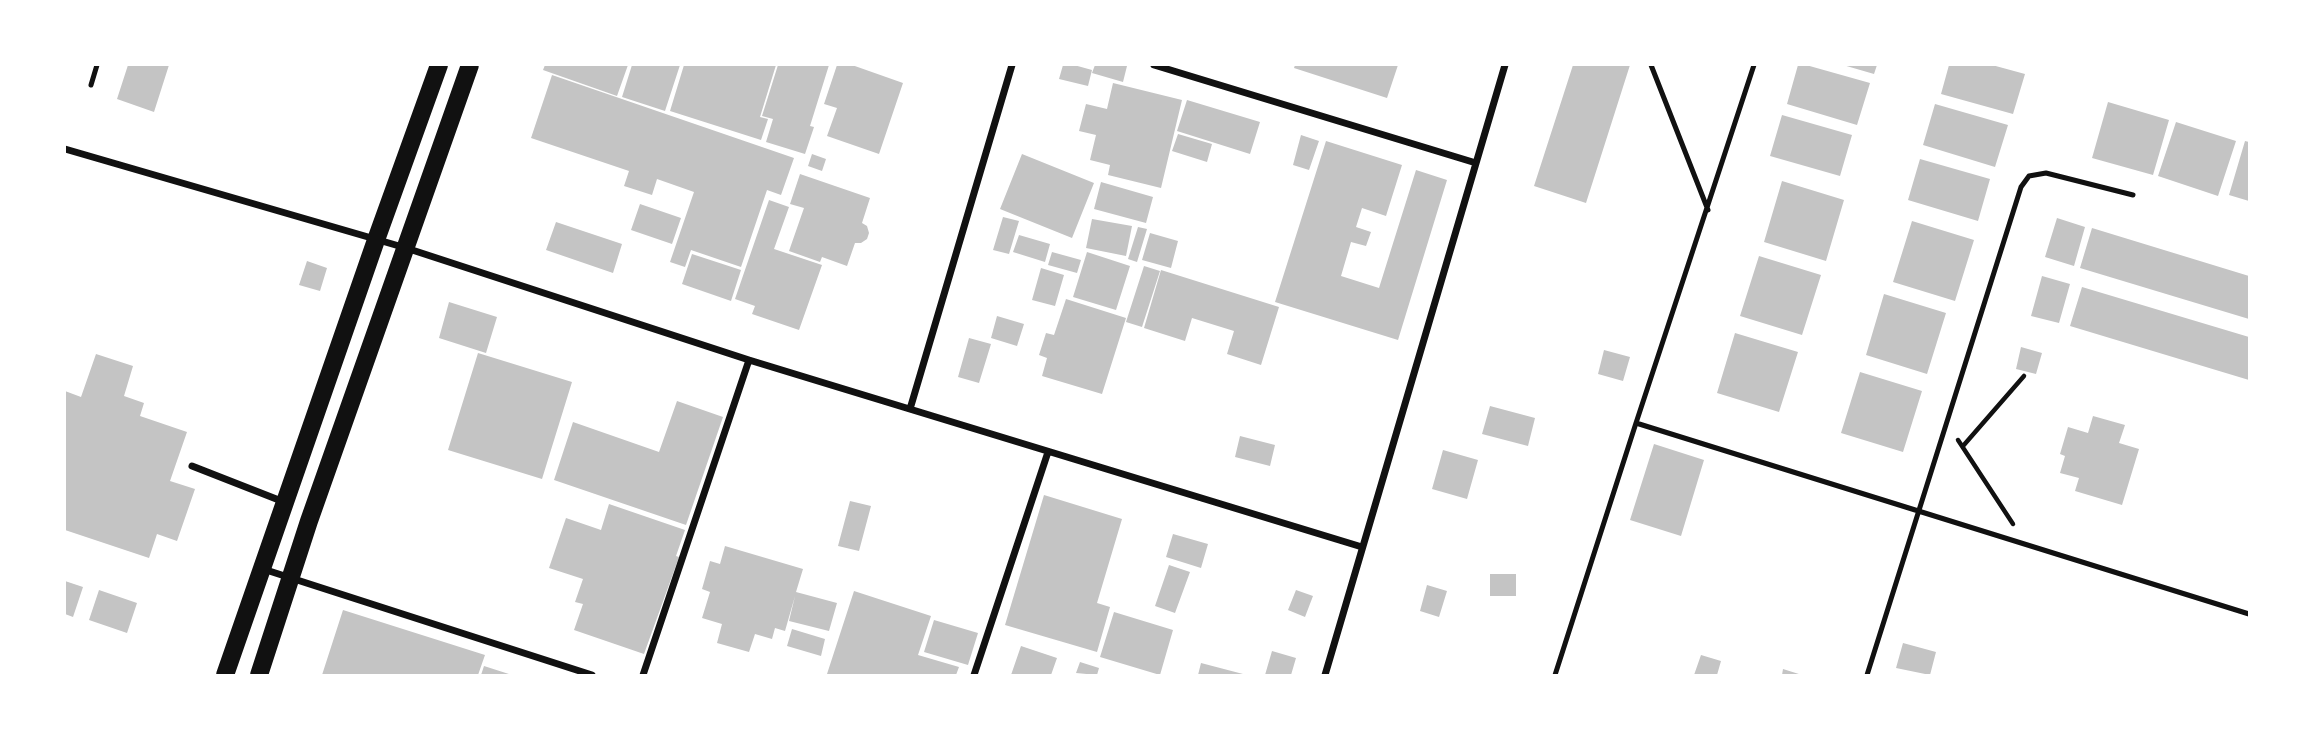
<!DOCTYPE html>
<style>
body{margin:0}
#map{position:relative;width:2314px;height:740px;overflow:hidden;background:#fff;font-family:"Source Sans 3",sans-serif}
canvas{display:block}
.frame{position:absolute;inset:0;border:66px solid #fff;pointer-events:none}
</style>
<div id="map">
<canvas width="2314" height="740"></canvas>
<div class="frame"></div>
</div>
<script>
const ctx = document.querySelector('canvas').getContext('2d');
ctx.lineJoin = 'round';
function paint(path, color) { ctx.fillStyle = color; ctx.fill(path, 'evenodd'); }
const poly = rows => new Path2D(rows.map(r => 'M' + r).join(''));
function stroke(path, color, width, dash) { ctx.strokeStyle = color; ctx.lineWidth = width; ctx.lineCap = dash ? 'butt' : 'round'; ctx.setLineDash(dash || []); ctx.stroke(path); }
paint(poly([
 [128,65,169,65,154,112,117,99],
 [545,65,628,65,617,96,543,70],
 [632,65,680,65,665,111,622,97],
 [684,65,776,65,760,117,768,119,761,140,670,111],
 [778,65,829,65,810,126,814,127,805,154,766,142,773,119,762,116],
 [837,65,852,65,903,83,879,154,827,136,837,108,824,104],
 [1063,65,1074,65,1092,70,1088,86,1059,79],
 [1095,65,1127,66,1123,82,1092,73],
 [1295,65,1398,65,1387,98,1294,68],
 [1573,65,1630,65,1586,203,1534,186],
 [1798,65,1806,65,1870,83,1857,125,1787,104],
 [1843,65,1877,65,1874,74],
 [1949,65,1992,65,2025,74,2013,114,1941,94],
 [552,75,794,158,781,195,767,190,741,267,691,250,685,267,670,262,694,192,657,179,652,195,624,186,629,171,531,138],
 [1113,83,1182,100,1161,188,1108,175,1110,165,1090,160,1096,135,1079,131,1086,104,1107,109],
 [1187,100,1260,122,1250,154,1177,131],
 [2108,102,2169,120,2153,175,2092,158],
 [1935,104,2008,125,1995,167,1923,145],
 [1782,115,1852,135,1840,176,1770,156],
 [2176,122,2236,141,2218,196,2158,176],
 [1178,134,1212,144,1207,162,1172,151],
 [1301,135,1319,141,1309,170,1293,165],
 [1326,141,1402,165,1386,216,1362,208,1356,227,1371,232,1366,246,1351,242,1341,276,1379,288,1416,170,1447,180,1398,340,1275,302],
 [2245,141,2249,142,2249,201,2229,195],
 [812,154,826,159,822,171,808,166],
 [1022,154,1094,183,1072,238,1000,209],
 [1920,159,1990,179,1978,221,1908,200],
 [800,174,870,198,862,223,867,226,869,233,867,239,861,243,855,243,847,266,822,257,820,262,789,251,804,208,790,204],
 [1782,181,1844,200,1826,261,1764,242],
 [1101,182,1153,197,1146,223,1094,209],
 [769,200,789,207,774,249,822,265,799,330,752,314,755,306,735,299],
 [640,204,681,218,672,244,631,230],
 [1003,217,1019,221,1009,254,993,250],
 [2057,218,2085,227,2074,266,2045,257],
 [1092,219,1132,226,1126,256,1086,248],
 [1912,221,1974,240,1955,301,1893,282],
 [556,222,622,244,613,273,546,250],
 [1138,227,1147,229,1137,262,1128,259],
 [2092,228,2249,276,2249,319,2080,268],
 [1150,233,1178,241,1171,268,1142,260],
 [1019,235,1050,244,1045,262,1013,252],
 [1052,252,1081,260,1077,273,1048,265],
 [1087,252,1130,266,1116,310,1073,297],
 [692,254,741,270,731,301,682,284],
 [1759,256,1821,275,1802,335,1740,316],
 [307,261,327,268,320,291,299,285],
 [1144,266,1160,271,1142,327,1126,322],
 [1041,268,1064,275,1055,306,1032,300],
 [1161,270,1279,307,1261,365,1227,354,1234,331,1192,318,1185,341,1144,328],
 [2042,276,2070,284,2059,323,2031,316],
 [2082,287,2249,337,2249,380,2070,326],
 [1884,294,1946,313,1927,374,1866,355],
 [1066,299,1126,318,1102,394,1042,376,1047,358,1039,355,1046,333,1054,335],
 [449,302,497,317,486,353,439,338],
 [997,316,1024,324,1017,346,991,338],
 [1735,333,1798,352,1779,412,1717,393],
 [969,338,991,344,979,383,958,377],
 [2021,347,2042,353,2036,374,2016,369],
 [1604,350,1630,357,1623,381,1598,374],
 [478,353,572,382,542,479,448,450],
 [96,354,133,366,124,396,144,403,140,416,187,432,170,481,195,489,177,541,157,534,149,558,65,530,65,391,81,397],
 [1860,372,1922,391,1903,452,1841,433],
 [677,401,723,417,686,525,554,480,573,422,659,452],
 [1490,406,1535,418,1528,446,1482,434],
 [2093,416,2125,425,2119,443,2139,449,2122,505,2075,491,2079,478,2060,473,2065,456,2060,454,2068,427,2088,433],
 [1240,436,1275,445,1270,466,1235,457],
 [1654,444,1704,460,1681,536,1630,520],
 [1443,450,1478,460,1467,499,1432,489],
 [1044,495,1122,519,1097,603,1110,607,1097,652,1005,625],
 [850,501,871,506,859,551,838,546],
 [609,504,685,530,676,556,679,557,644,654,574,630,583,604,575,602,583,579,549,568,566,518,601,530],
 [1173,534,1208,544,1201,568,1166,557],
 [725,546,803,569,796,592,837,603,829,631,789,621,795,596,785,631,775,628,772,639,755,634,749,652,717,643,722,624,702,618,710,592,702,589,710,561,720,564],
 [1169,565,1190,572,1175,613,1155,606],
 [1490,574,1516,574,1516,596,1490,596],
 [65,581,83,587,73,617,65,614],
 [1427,585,1447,591,1439,617,1420,611],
 [99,590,137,603,127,633,89,620],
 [1296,590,1313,596,1305,617,1288,610],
 [854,591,931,616,918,655,959,667,956,675,827,674],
 [343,610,485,655,478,675,322,675],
 [1114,612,1173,630,1160,675,1100,657],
 [934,620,978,633,968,665,924,652],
 [792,629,825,639,821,656,787,646],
 [1903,643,1936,652,1930,675,1896,668],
 [1021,646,1057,658,1051,675,1011,675],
 [1272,651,1296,658,1291,675,1265,675],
 [1701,655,1721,661,1717,675,1694,675],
 [1080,662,1099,668,1097,675,1076,673],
 [1201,663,1243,674,1243,675,1198,675],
 [484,666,512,675,481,675],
 [1783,669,1802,675,1782,675]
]), '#c4c4c4');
stroke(poly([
 [1958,440,2013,524],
 [1963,446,2024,376]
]), '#111', 4.5);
stroke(poly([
 [1651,65,1708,210],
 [91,85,97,65],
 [1636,423,1754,65],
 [1555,675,1636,423,2249,614],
 [1867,675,2021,187,2029,176,2046,173,2133,195]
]), '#111', 5);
stroke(poly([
 [1154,65,1476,163],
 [65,149,406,248,749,360,1362,547],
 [910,409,1012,65],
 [192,466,284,502],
 [263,569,592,675],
 [643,675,749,360],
 [974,675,1048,452],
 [1325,675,1505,65]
]), '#111', 7);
stroke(poly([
 [225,675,376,240,439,65],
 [259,675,309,521,470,65]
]), '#111', 18);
</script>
